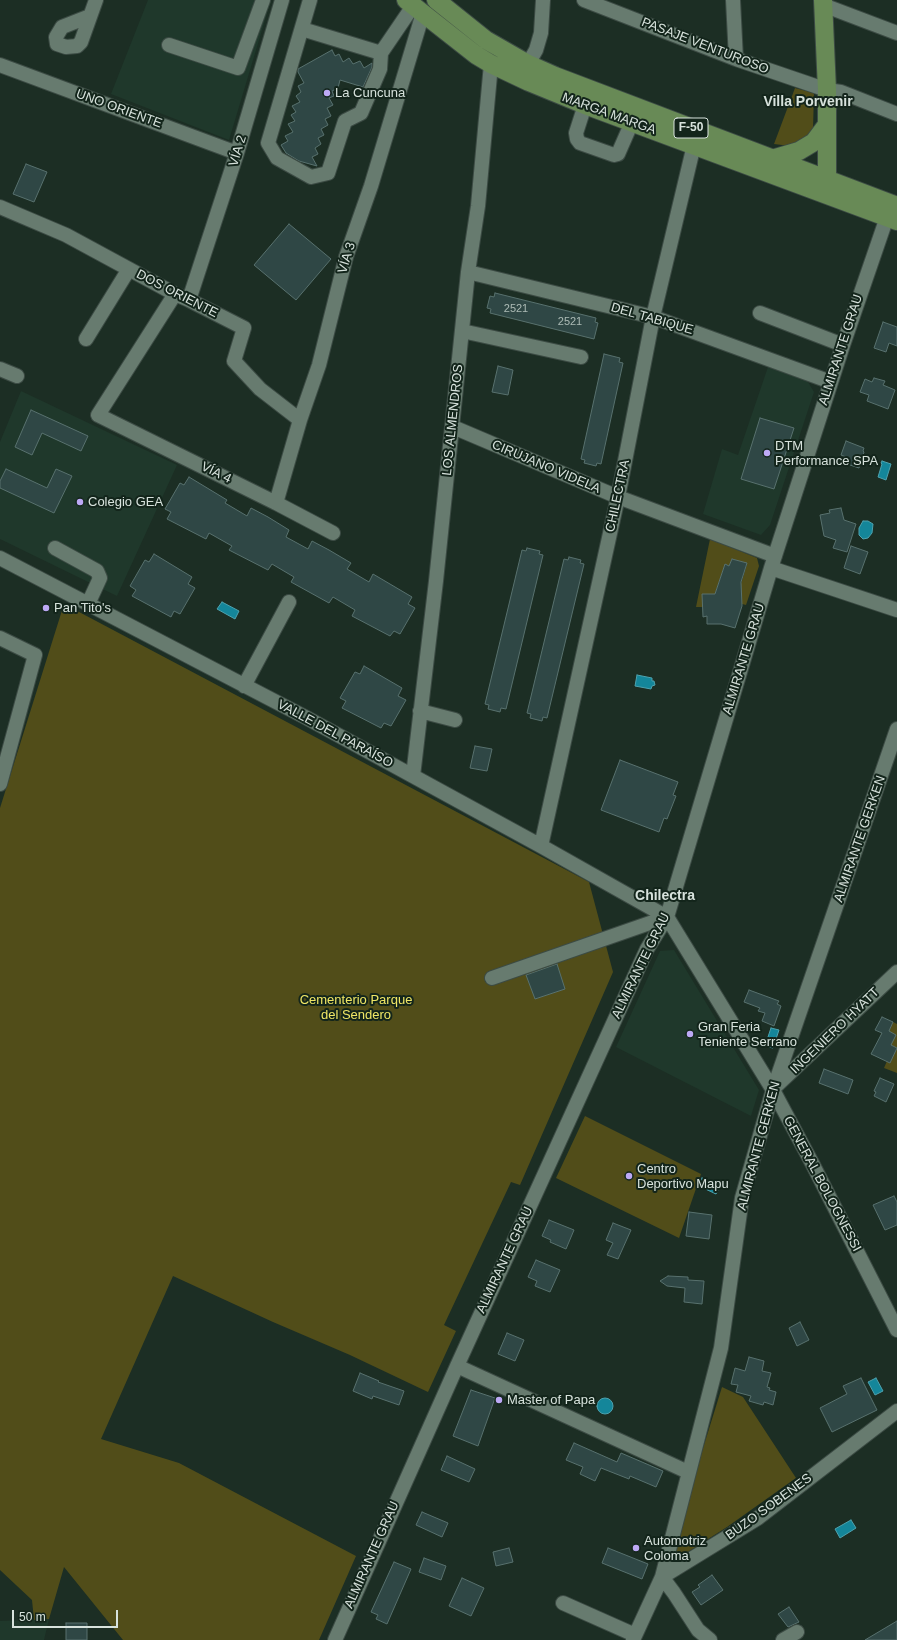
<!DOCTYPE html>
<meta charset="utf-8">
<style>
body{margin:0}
#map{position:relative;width:897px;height:1640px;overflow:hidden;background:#1c2e24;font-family:Arial,sans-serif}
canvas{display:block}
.scale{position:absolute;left:12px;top:1610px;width:106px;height:18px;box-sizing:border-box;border:2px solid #d7e2dc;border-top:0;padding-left:5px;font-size:12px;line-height:14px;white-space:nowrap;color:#d7e2dc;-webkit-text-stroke:3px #13251b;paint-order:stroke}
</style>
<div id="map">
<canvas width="897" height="1640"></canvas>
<div class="scale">50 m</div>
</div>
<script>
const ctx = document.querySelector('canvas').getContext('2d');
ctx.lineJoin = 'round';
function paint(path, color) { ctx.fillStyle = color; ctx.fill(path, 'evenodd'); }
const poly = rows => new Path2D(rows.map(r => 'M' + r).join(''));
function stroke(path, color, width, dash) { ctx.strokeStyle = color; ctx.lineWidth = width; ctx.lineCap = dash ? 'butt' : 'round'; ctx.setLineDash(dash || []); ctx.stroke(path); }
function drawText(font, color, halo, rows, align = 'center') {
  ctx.font = font + ' Arial,sans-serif'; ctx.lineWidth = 4; ctx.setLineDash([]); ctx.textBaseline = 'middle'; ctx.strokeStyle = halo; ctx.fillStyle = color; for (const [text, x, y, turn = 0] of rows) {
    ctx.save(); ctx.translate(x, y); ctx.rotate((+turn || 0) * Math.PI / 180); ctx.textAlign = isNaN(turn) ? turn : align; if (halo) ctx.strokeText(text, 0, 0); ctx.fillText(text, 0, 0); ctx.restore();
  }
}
paint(poly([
 [148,0,271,0,229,140,111,94],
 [768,367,808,382,814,392,770,525,761,535,703,514,722,449,738,455],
 [21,391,177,465,117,596,0,539,0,442],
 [674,950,759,1090,751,1116,616,1047,660,951],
 [49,1619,44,1640,0,1640,0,1621]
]), '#1f382b');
paint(poly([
 [795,88,814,93,813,129,804,143,790,146,774,144],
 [710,539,757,558,759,566,746,605,742,604,742,594,738,594,747,564,732,559,729,566,725,565,715,594,703,607,696,607],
 [64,604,589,882,613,972,520,1185,511,1182,444,1325,456,1331,428,1392,350,1355,273,1322,173,1276,101,1439,179,1463,356,1556,319,1640,123,1640,64,1567,49,1619,34,1620,32,1600,0,1570,0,808],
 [893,1022,897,1024,897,1073,884,1068,887,1061,897,1048,891,1045,889,1031],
 [585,1116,701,1174,679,1238,556,1178],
 [722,1387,743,1397,796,1478,727,1527,672,1562,690,1490]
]), '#514d19');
const water = poly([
 [882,461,891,464,886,480,878,477,882,464,881,463,882,461],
 [863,521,868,521,873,524,872,533,868,538,863,539,859,535,859,528,863,521],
 [222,602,239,611,235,619,217,609,222,602],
 [637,675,652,678,652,681,654,681,655,685,652,686,651,689,635,686,637,675],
 [771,1028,779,1030,773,1048,765,1046,771,1028],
 [702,1178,720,1186,716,1194,699,1186,702,1178],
 [876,1378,883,1391,875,1395,868,1382,876,1378],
 '597 1406a8 8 0 1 1 16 0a8 8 0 1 1-16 0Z',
 [851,1520,856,1528,840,1538,835,1529,851,1520]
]);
paint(water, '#14869a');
stroke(water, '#4ea2ae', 1);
const building = poly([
 [332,50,335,56,339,54,343,62,349,58,353,64,360,61,364,68,372,63,372,67,363,87,340,80,338,88,332,91,334,96,329,98,333,105,327,108,331,116,325,119,328,125,321,129,324,135,318,138,321,144,315,148,318,154,312,157,317,166,299,161,286,153,281,145,288,141,285,136,293,132,288,124,295,121,291,115,296,112,292,106,300,102,296,96,301,92,298,86,304,83,298,72,298,69,332,50],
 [26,164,47,172,34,202,13,194,26,164],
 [289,224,331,259,296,300,254,265,289,224],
 [495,293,596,318,595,322,598,323,594,339,490,313,491,309,487,308,490,296,494,297,495,293],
 [883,322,897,327,897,346,889,343,886,352,874,348,883,322],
 [604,354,620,358,619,362,623,363,601,464,597,463,596,466,584,463,585,460,581,459,604,354],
 [498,366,513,370,508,395,492,392,498,366],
 [874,378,885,381,883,385,895,390,888,409,867,401,869,395,860,392,865,379,872,382,874,378],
 [31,410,88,436,81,451,42,433,32,455,15,447,31,410],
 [760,418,794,428,774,489,741,479,760,418],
 [846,441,864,448,863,451,864,452,859,468,844,463,846,457,841,455,846,441],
 [6,469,47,488,56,469,72,476,54,513,0,488,0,481,6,469],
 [189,477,227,500,225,503,247,516,251,508,268,517,289,530,286,537,308,549,312,541,329,550,351,563,347,569,369,582,373,574,412,597,408,604,415,608,400,634,394,631,390,636,352,616,355,610,333,597,329,603,291,582,294,577,272,564,268,570,229,550,232,546,209,533,206,539,167,519,171,512,165,509,180,483,184,485,189,477],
 [841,508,844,520,856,524,847,552,833,548,836,540,824,536,820,515,830,513,829,510,841,508],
 [851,546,868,552,860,574,844,568,851,546],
 [527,548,540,551,539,554,543,555,506,709,501,708,500,712,488,709,489,705,485,704,522,550,526,551,527,548],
 [154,554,192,577,188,584,195,588,180,614,174,611,171,617,132,596,136,590,130,586,145,560,149,562,154,554],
 [569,557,581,560,580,563,584,564,547,718,543,717,542,721,530,718,531,714,527,713,564,559,568,560,569,557],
 [732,559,747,563,741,582,742,606,735,628,721,624,707,624,707,616,703,617,702,594,715,594,725,564,729,566,732,559],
 [364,666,402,688,398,696,406,700,391,726,384,723,381,728,342,708,346,701,340,698,355,672,360,674,364,666],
 [475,746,492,749,487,771,470,768,475,746],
 [620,760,678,782,673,795,676,796,667,819,664,818,659,832,601,810,620,760],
 [557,964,565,989,535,999,526,975,557,964],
 [749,990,779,1001,777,1004,781,1006,774,1026,762,1021,765,1013,758,1011,760,1008,744,1002,749,990],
 [882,1017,893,1022,889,1031,896,1035,891,1045,897,1048,890,1063,871,1054,882,1033,875,1030,882,1017],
 [824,1069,853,1080,848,1094,819,1083,824,1069],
 [880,1078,894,1084,886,1102,874,1096,876,1092,874,1091,880,1078],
 [894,1196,897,1202,897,1225,885,1230,873,1205,894,1196],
 [689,1212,712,1215,709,1239,686,1236,689,1212],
 [549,1220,574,1230,566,1249,550,1242,551,1240,542,1236,549,1220],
 [613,1223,631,1230,618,1259,607,1255,613,1243,606,1240,613,1223],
 [536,1260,560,1270,550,1292,535,1286,537,1281,528,1277,536,1260],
 [668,1276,688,1277,688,1280,704,1281,702,1304,684,1302,685,1288,667,1286,660,1281,668,1276],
 [800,1322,809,1340,797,1346,789,1328,800,1322],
 [507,1333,524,1340,515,1361,498,1354,507,1333],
 [749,1357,764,1361,762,1371,771,1373,767,1387,770,1388,769,1390,776,1392,773,1405,764,1402,763,1405,749,1401,751,1396,736,1392,738,1385,731,1384,735,1368,745,1371,749,1357],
 [360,1373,379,1381,378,1382,404,1391,399,1405,373,1396,372,1399,353,1391,360,1373],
 [861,1378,877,1410,832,1432,820,1408,847,1394,843,1386,861,1378],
 [471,1390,495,1398,478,1446,453,1436,471,1390],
 [574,1443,617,1462,621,1453,663,1471,656,1487,630,1476,629,1479,601,1468,595,1481,580,1474,583,1467,566,1460,574,1443],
 [447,1456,475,1469,469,1482,441,1470,447,1456],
 [422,1512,448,1523,442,1537,416,1525,422,1512],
 [509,1548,513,1562,496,1566,493,1552,509,1548],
 [608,1548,648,1564,642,1579,602,1563,608,1548],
 [424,1558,446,1566,441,1580,419,1572,424,1558],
 [394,1562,411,1569,387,1624,376,1619,378,1615,371,1612,394,1562],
 [712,1575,723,1590,701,1605,692,1592,700,1587,698,1585,712,1575],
 [462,1578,484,1588,471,1616,449,1606,462,1578],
 [789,1607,799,1622,788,1627,778,1614,789,1607],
 [897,1621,897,1640,865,1640,897,1621],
 [66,1623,87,1623,87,1640,66,1640,66,1623]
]);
paint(building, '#2f4745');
stroke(building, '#58716e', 1);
const minor = poly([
 [310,0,268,143,277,158,311,177,328,173,345,121,361,113,380,69,381,53,413,6],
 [584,0,736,59,827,90,841,92,897,114],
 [733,0,736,59],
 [823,5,897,33],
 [90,16,62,27,56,37,57,44,66,47,77,46,81,42,96,0],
 [302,29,381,53],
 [169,45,238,68,263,0],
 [528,64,536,50,541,33,543,0],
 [0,65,237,153],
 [585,105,576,133,577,139,580,143,614,155,618,154,632,122],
 [0,207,66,235,175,294,189,300,244,328,234,361,260,389,300,420],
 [468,272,653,317,831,382],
 [175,294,98,415,276,503,333,533],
 [189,300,237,153,282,0],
 [760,313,843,345],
 [462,331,581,357],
 [86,339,129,269],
 [0,369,17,376],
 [453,427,618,497,775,556],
 [276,503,300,420,319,365,346,257,371,186,423,13],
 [55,548,97,571,100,578,88,604],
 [0,558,305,717,541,846,667,917,773,1090,812,1163,897,1330],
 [771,568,897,610],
 [0,638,35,655,0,784],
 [244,686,289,602],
 [420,711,455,720],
 [413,776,436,581,468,272,478,206,491,64],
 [541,846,618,497,653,317,694,145],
 [492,978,667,917],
 [774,1088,897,972],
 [457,1366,688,1472],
 [662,1577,758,1518,897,1411],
 [662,1577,674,1593,698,1630,710,1640],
 [563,1603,635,1635],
 [335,1640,457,1366,647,949,667,917,771,568,843,345,887,217],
 [633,1640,662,1577,721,1348,742,1198,773,1090,897,729],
 [783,1640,797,1632]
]);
const major = poly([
 [406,0,476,55,491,64,529,82,585,105,897,221],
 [436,0,486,40,528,64,555,76,897,206],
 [823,0,827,90,827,191],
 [772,159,799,151,814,142,826,126]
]);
stroke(minor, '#3c4b44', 16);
stroke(major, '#3c4b44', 20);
stroke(minor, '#677b6f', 14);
stroke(major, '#688a56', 18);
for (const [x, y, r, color] of [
 [327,93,4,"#bda9f5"],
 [767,453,4,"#bda9f5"],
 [80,502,4,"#bda9f5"],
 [46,608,4,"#bda9f5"],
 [690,1034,4,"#bda9f5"],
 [629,1176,4,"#bda9f5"],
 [499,1400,4,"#bda9f5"],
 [636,1548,4,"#bda9f5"]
]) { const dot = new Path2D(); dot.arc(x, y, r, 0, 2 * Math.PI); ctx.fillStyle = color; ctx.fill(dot); stroke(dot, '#13251b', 1.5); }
drawText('11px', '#adbbb6', null, [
 ["2521",516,309],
 ["2521",570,322]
]);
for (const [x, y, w] of [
 [691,128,34]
]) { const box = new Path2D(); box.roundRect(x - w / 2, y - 10, w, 20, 3); ctx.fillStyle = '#13251b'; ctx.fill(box); stroke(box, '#d7e2dc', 1); }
drawText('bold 12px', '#d7e2dc', null, [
 ["F-50",691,128]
]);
drawText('13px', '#d7e2dc', '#13251b', [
 ["PASAJE VENTUROSO",705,46,21],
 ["UNO ORIENTE",119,109,20],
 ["MARGA MARGA",609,114,20],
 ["VÍA 2",238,151,-73],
 ["VÍA 3",347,258,-73],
 ["DOS ORIENTE",177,294,27],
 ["DEL TABIQUE",652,319,16],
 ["ALMIRANTE GRAU",841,350,-72],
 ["LOS ALMENDROS",453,420,-84],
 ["CIRUJANO VIDELA",546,467,23],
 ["VÍA 4",216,473,26],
 ["CHILECTRA",618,496,-78],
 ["ALMIRANTE GRAU",744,659,-73],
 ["VALLE DEL PARAÍSO",335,734,28],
 ["ALMIRANTE GERKEN",860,839,-71],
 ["ALMIRANTE GRAU",641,966,-64],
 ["INGENIERO HYATT",835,1031,-44],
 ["ALMIRANTE GERKEN",759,1146,-75],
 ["GENERAL BOLOGNESSI",822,1184,62],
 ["ALMIRANTE GRAU",505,1260,-65],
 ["BUZO SOBENES",769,1507,-36],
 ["ALMIRANTE GRAU",372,1555,-66]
]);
drawText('13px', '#d7e2dc', '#13251b', [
 ["La Cuncuna",335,93],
 ["DTM",775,446],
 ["Performance SPA",775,461],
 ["Colegio GEA",88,502],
 ["Pan Tito's",54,608],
 ["Gran Feria",698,1027],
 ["Teniente Serrano",698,1042],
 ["Centro",637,1169],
 ["Deportivo Mapu",637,1184],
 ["Master of Papa",507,1400],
 ["Automotriz",644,1541],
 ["Coloma",644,1556]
], 'left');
drawText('13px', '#efe665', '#13251b', [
 ["Cementerio Parque",356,1000],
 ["del Sendero",356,1015]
]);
drawText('bold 14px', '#d7e2dc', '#13251b', [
 ["Villa Porvenir",808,102],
 ["Chilectra",665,896]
]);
</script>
